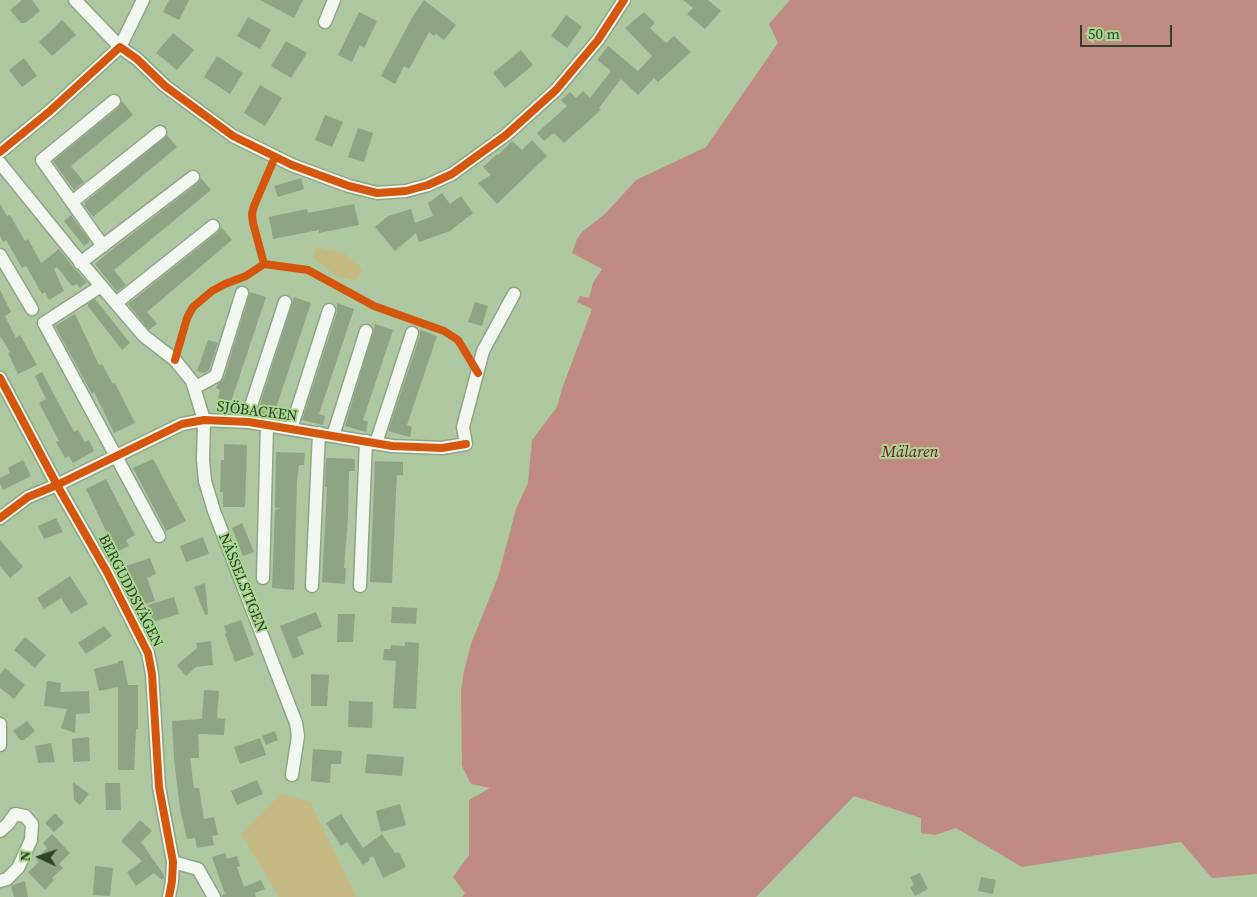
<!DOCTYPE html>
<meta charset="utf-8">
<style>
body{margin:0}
#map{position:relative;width:1257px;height:897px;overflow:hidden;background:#adc7a0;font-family:"Source Serif 4",serif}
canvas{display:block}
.north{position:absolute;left:15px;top:832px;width:50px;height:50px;-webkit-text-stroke:4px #a7d790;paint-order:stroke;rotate:273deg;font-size:14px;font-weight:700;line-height:20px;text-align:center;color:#2e4225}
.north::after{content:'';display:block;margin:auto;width:18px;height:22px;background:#2e4225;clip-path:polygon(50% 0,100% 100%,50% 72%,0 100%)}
.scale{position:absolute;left:1080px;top:25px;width:92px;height:22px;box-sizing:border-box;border:2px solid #2e4225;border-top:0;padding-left:6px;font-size:15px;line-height:18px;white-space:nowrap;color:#2e4225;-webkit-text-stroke:4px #a7d790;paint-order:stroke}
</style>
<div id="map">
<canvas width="1257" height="897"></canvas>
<div class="north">N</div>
<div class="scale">50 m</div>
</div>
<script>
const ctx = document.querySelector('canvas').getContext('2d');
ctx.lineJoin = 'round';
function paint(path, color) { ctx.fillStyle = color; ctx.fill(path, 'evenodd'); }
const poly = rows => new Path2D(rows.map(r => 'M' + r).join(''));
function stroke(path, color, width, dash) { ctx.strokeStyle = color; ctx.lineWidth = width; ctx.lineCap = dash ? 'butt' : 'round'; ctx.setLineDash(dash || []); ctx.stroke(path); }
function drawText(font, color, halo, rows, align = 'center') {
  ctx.font = font + ' "Source Serif 4",serif'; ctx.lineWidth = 4; ctx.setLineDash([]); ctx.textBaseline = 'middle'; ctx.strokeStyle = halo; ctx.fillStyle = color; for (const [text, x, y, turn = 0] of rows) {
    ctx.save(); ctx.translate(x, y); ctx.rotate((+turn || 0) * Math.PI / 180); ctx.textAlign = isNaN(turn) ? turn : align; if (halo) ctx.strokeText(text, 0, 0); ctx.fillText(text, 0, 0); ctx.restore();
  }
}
paint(poly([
 [317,247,345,254,363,269,356,281,337,276,313,258],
 [281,794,310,802,357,897,279,897,241,834]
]), '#c5b881');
paint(poly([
 [790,0,1257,0,1257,874,1212,878,1181,842,1022,867,956,828,935,835,921,833,921,818,854,796,756,897,462,897,465,893,453,877,469,855,469,800,490,788,471,784,462,766,461,691,464,671,471,644,498,577,516,509,528,483,532,440,557,407,563,386,592,309,577,302,580,296,589,298,593,283,602,269,572,253,577,239,582,232,605,214,636,180,706,147,778,43,769,24]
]), '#c08b83');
paint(poly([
 [22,0,32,0,40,11,25,23,21,23,10,10],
 [169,0,189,0,179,20,163,12],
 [260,0,303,0,294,18],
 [424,0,456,25,444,40,436,34,434,36,429,32,409,69,404,66,395,84,381,76,413,16],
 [683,0,708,0,721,11,705,29,687,14,693,8],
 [359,12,377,21,364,48,360,45,352,62,338,55],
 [644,12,655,23,650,28,666,43,674,36,691,52,658,82,654,78,638,95,621,79,599,108,601,110,564,143,554,133,544,141,537,133,567,106,561,100,570,92,576,98,583,91,590,98,611,71,597,60,608,46,638,71,652,56,625,28],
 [566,15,582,27,567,48,551,36],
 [248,17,271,30,260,49,237,36],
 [62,20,76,35,52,56,39,42],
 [173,33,194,50,177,70,156,53],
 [286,41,307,53,291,78,271,66],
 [521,50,533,65,505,88,493,73],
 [217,56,243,73,230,94,204,77],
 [24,58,37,76,22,87,9,70],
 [260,85,282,98,265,126,244,113],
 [122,101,133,115,71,166,84,182,74,190,53,161,119,107],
 [325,115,343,122,332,147,315,140],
 [358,128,373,133,364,162,348,157],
 [167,135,177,147,93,217,84,205,86,204,84,203],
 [532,140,547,156,497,204,478,183,491,175,483,167,497,154,498,155,512,141,522,150],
 [201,178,211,190,114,270,126,285,117,292,95,264,114,248,198,183],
 [301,178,304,189,278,197,274,186],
 [442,193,450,204,461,196,473,213,450,231,419,242,416,233,395,251,375,227,388,216,411,209,415,223,433,216,428,203],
 [0,204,7,216,10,215,25,241,28,239,41,263,59,249,74,268,87,282,80,288,77,284,72,286,57,267,54,269,64,291,49,300,45,292,42,294,26,266,22,268,6,240,3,242,0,236],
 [354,204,359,225,319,233,319,230,273,239,269,217,307,209,308,213],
 [71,215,90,241,84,246,64,221],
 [221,227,232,240,147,312,157,324,149,330,128,304,218,232],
 [0,290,11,312,5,316,16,338,20,335,37,365,18,374,8,353,10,352,0,336],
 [250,292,266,297,231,402,242,406,240,413,230,413,220,410,224,400,218,398,220,390,216,388,218,384,224,378],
 [294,297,311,303,276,408,281,410,279,419,262,416,257,414],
 [95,299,130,343,122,350,88,306,88,304],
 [475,302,488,306,482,326,468,322],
 [337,303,354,309,319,414,325,416,323,425,302,420,337,312],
 [75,314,99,365,102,364,113,384,115,383,135,423,114,433,94,392,92,394,55,326],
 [375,324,393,330,363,420,368,422,366,432,345,426],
 [420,330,437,336,407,425,412,427,410,437,388,431,420,336],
 [208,340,218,343,209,370,204,373,197,371],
 [42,372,74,432,78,430,85,442,89,440,94,451,73,463,69,456,65,458,56,442,59,441,39,403,46,399,35,376],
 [224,444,247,445,245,507,223,507,223,492,220,492,221,460,224,460],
 [276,452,305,453,304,465,299,465,297,482,294,590,272,588,275,510,280,508,275,508,275,505],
 [326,458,355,459,355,471,349,471,348,518,344,568,346,568,345,584,322,582,327,487,325,487],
 [153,459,186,521,166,531,133,468],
 [23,460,31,476,3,490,0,483,0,478,10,473,8,468],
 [375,461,403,462,403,475,397,475,396,492,392,583,370,582],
 [106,479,135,535,126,540,129,546,116,552,86,489],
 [56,518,63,532,44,539,38,526],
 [242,523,254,552,243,556,232,528],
 [203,537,209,554,186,562,180,546],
 [0,540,23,567,10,578,0,566],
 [150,558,156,574,147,578,155,601,142,605,135,582,132,583,126,566],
 [70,576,88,604,71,614,61,598,44,609,37,598],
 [205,583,208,614,205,615,194,587],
 [174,597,179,614,153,622,148,605],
 [392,607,417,608,416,624,391,623],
 [316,612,322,627,297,637,304,654,293,659,280,626],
 [338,614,355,614,353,642,337,642],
 [241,620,254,655,235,662,225,634,227,633,224,626],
 [104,626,112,636,86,654,78,643],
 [25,637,46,655,35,668,14,650],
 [211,641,213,665,196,667,186,676,177,665,197,648,196,643],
 [405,642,419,643,416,709,393,708,396,661,383,660,384,649,391,649,391,645,405,646],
 [118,661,123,661,128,685,138,685,138,729,136,729,134,770,118,770,118,687,99,691,94,669,118,663],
 [5,668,25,685,14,699,0,688,0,674],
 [311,674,329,675,327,706,311,706],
 [47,681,61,683,60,692,89,691,90,713,76,714,75,733,61,728,67,709,44,706],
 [204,690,219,691,217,718,225,719,224,735,198,734,199,758,190,758,194,788,199,788,204,819,214,817,218,835,212,836,214,845,197,848,195,838,187,839,180,809,174,759,172,721,202,719],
 [349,701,373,702,372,728,348,727],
 [27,721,35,731,24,740,20,740,13,731],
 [275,731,278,740,266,745,262,736],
 [89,737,90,761,73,762,72,739],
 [260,738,266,755,240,764,234,747],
 [51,743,55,762,38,763,35,746],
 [313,749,342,751,341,764,331,764,330,783,311,781],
 [367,754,404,757,402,776,365,773],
 [257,780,263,794,237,805,231,791],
 [73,782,89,794,80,805,74,800],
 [105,783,120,783,121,810,106,810],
 [400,804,406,825,381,832,376,811],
 [55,813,64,823,54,832,45,823],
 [341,814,363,848,382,834,395,853,399,852,406,867,383,878,373,856,369,858,370,860,363,865,347,842,341,846,326,823],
 [140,820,152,831,141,842,164,875,164,878,162,880,154,873,136,886,127,872,142,861,121,841],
 [52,834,70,853,59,864,63,868,52,878,54,880,45,890,28,872,39,862,36,859,47,848,43,843],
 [225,853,227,859,237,856,240,866,237,867,244,887,261,880,265,889,255,893,256,897,222,897,222,895,225,894,212,857],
 [95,866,113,868,110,896,93,895],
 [920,873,928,889,915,896,910,887,914,885,910,877],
 [981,877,996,880,993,894,978,891],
 [25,881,28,897,14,897,11,886]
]), '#8fa485');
const minor = poly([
 [75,0,120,47,137,59,165,86,233,136,292,165,349,186,377,193,406,191,428,185,452,174,506,135,556,90,598,40,624,0],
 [325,22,334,0],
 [0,152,50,111,120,47,143,0],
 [0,163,73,253,144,336,175,360,192,381,204,420,203,460,205,481,214,511,296,723,298,736,292,775],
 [72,202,160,132],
 [103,246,42,160,114,101],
 [0,255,32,309],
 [80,263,193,177],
 [101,286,44,323,159,536],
 [116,303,213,226],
 [0,378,57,485,107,572,148,653,152,674,159,787,173,862,172,881,169,897],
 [194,388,216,376,242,293],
 [246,421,285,302],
 [291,429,329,310],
 [333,436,366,331],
 [376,443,412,333],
 [0,518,28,497,57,485,182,424,204,420,249,422,392,446,442,448,466,444,463,427,483,351,514,294],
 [263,578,267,425],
 [312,586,319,433],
 [360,586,366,441],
 [0,724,0,745],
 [0,831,8,824,15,814,25,816,32,824,31,840,18,868,7,879,0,881],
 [173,862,198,869,214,897]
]);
stroke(minor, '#91a687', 15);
stroke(minor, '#f3f7f1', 12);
stroke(poly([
 [0,152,50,111,120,47,137,59,165,86,233,136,292,165,349,186,377,193,406,191,428,185,452,174,506,135,556,90,598,40,624,0],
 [264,264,253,223,252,214,254,206,275,157],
 [175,360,187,318,193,307,212,291,225,284,246,276,264,264,308,270,374,306,444,331,458,340,478,373],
 [0,378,57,485,107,572,148,653,152,674,159,787,173,862,172,881,169,897],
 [0,518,28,497,57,485,182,424,204,420,249,422,392,446,442,448,466,444]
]), '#d5570e', 8);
drawText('15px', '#2e4225', '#a7d790', [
 ["SJÖBACKEN",257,412,7],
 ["NÄSSELSTIGEN",242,583,68],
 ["BERGUDDSVÄGEN",130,591,63]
]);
drawText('italic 16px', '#7d1229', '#a7d790', [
 ["Mälaren",910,453]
]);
</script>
